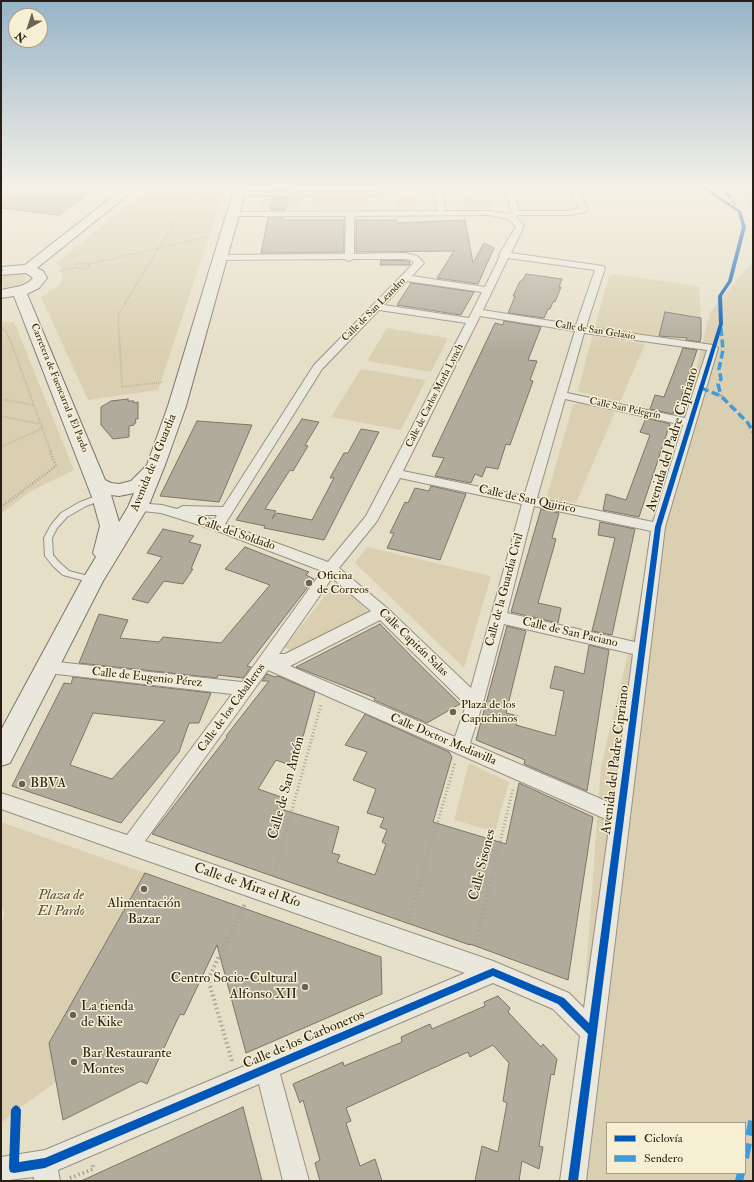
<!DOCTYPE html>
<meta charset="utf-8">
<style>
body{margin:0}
#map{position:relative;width:754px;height:1182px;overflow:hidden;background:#e6dfc8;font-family:"IM FELL Double Pica",serif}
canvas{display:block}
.frame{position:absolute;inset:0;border:2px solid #291f16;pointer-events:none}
.legend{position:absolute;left:606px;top:1122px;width:140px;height:52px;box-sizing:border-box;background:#f7efd3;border:1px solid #a59c87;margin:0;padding:5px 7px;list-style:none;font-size:12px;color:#291f16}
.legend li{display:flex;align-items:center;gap:8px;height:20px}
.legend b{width:20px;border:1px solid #a59c87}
.north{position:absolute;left:8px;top:8px;width:40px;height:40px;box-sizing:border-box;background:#f7efd3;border:1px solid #a59c87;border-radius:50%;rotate:219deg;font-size:11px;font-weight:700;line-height:16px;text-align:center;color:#291f16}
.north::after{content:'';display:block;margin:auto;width:14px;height:18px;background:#6b6254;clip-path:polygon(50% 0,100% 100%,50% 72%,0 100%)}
</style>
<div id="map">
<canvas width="754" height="1182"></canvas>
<div class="frame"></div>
<ul class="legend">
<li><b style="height:5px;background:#0057b8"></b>Ciclovía</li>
<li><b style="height:5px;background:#3d9bdf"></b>Sendero</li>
</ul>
<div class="north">N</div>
</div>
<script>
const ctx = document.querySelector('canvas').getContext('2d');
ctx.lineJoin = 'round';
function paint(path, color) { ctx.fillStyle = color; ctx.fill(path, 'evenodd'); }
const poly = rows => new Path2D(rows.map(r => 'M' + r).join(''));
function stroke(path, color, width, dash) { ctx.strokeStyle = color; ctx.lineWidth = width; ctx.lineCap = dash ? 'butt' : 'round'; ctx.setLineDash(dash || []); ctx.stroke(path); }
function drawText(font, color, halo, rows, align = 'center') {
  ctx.font = font + ' "IM FELL Double Pica",serif'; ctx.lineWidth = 3; ctx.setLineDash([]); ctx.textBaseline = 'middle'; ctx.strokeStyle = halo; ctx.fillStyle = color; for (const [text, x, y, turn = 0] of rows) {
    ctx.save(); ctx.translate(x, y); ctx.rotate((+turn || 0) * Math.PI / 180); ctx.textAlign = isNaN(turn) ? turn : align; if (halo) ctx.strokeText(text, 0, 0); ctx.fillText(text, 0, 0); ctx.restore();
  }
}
paint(poly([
 [152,186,226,186,158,390,88,400,41,297,59,285,63,277,60,266,56,263],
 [736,186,753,186,753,212],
 [312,197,367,197,368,208,311,208],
 [302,198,301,207,260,207,261,199],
 [396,199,417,199,417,209,396,209],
 [464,199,491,200,493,209,466,209],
 [753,261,753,1181,571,1181,601,766,710,312],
 [607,1123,745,1123,745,1173,607,1173],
 [18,273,22,274,27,278,24,283,15,287,1,288,1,276],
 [616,274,696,286,699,287,701,318,666,312,659,336,597,328,595,326,609,276],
 [1,322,14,322,74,470,31,491,1,514],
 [387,328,448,338,431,372,367,361],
 [596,336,645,344,620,402,580,392,578,391,592,337],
 [361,369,426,380,401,430,331,417],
 [579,403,615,412,576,503,550,499,547,496,573,405],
 [367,547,491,576,464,668,355,563],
 [337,580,370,613,292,652,285,647],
 [469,763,509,782,495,832,454,820],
 [1,822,145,873,49,1043,56,1082,17,1110,1,1123,1,922,5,913,1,907]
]), '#dad0b1');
const building = poly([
 [1,186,98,186,59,215,1,208,1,186],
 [275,186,292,186,290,190,274,190,275,186],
 [273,198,289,198,285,210,270,210,273,198],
 [268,218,283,218,282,220,344,220,344,252,261,253,268,218],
 [356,220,397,220,397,223,465,220,473,263,484,243,494,248,478,284,437,278,454,251,356,252,356,220],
 [381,260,409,261,410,265,380,265,381,260],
 [526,274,562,279,559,287,561,287,555,302,553,302,550,309,548,309,544,318,508,313,515,296,513,296,520,281,522,281,526,274],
 [411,283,474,292,461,315,397,305,411,283],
 [665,312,701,318,701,337,700,342,686,340,687,338,659,336,665,312],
 [504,321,541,327,528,360,537,361,530,380,533,381,510,445,506,444,498,469,486,467,482,477,475,474,471,483,435,476,444,458,432,456,495,323,503,325,504,321],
 [683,348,697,350,677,410,675,410,673,414,650,409,655,395,664,397,683,348],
 [128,399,128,401,134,401,134,403,138,402,138,419,135,419,136,423,134,423,134,425,129,426,129,437,113,439,101,425,101,407,111,401,128,399],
 [646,418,670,424,639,517,603,510,606,494,626,500,650,435,640,432,646,418],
 [302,419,319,422,305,445,308,446,293,471,290,470,265,509,276,511,272,519,277,513,312,520,334,478,330,478,344,453,348,453,361,429,379,432,324,540,264,528,265,526,236,520,302,419],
 [197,421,252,425,219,502,160,496,197,421],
 [431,486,466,494,440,560,387,548,394,533,390,533,405,502,408,503,415,488,429,491,431,486],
 [541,509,559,513,552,538,556,539,553,550,538,603,561,608,558,623,511,612,541,509],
 [600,522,635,529,612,635,592,631,615,538,598,535,600,522],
 [163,529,194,536,189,542,201,545,191,569,193,569,183,584,164,581,148,603,132,599,162,557,147,553,163,529],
 [245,547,309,572,306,575,314,579,247,666,251,667,243,678,218,675,217,678,79,663,99,614,128,620,120,638,159,642,163,637,221,643,270,585,225,569,245,547],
 [380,624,415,660,460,704,427,723,374,700,375,698,296,667,380,624],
 [507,626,526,631,506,713,518,716,516,725,555,736,564,691,550,688,555,666,584,674,589,645,609,650,587,791,524,764,525,760,513,755,476,740,507,626],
 [267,674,275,677,278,676,315,692,295,767,276,760,258,789,287,799,284,810,339,827,332,853,340,855,337,862,375,875,386,844,382,842,387,830,380,827,384,818,367,813,376,789,353,780,367,752,345,745,365,714,449,752,452,757,433,822,506,844,519,783,593,817,568,980,470,944,470,945,152,834,227,737,226,736,269,681,262,681,267,674],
 [73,677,211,693,199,723,189,723,179,752,121,823,12,786,64,683,71,684,73,677],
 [93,713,165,721,112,779,70,765,93,713],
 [145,873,381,957,382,994,246,1053,217,945,184,1015,180,1014,147,1084,141,1081,63,1120,49,1043,145,873],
 [498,996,510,1008,508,1012,524,1029,541,1047,543,1044,557,1059,554,1075,551,1074,539,1146,543,1147,539,1169,522,1161,519,1181,475,1181,482,1146,498,1152,507,1103,503,1101,509,1063,493,1045,470,1057,468,1052,346,1108,351,1121,346,1123,360,1166,375,1159,382,1181,320,1181,315,1163,320,1160,303,1100,300,1103,293,1084,343,1062,344,1066,402,1042,401,1037,430,1024,432,1029,485,1006,484,1002,498,996],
 [243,1107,262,1181,81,1181,243,1107]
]);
paint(building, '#b1ab9c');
stroke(building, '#7b7569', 1);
const lane = poly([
 [99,495,102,495,106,497,105,499,86,506,67,517,57,528,52,538,53,555,59,562,69,571,96,578,97,580,96,582,93,583,63,575,53,566,45,556,44,538,51,525,61,513,80,502,99,495]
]);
const street = poly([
 [434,186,442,186,445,211,489,211,509,214,512,212,503,186,511,186,519,211,570,211,579,208,568,186,576,186,587,208,585,212,570,215,518,215,516,217,524,226,511,253,603,266,605,268,586,327,713,345,718,348,665,527,586,1181,560,1181,580,1036,553,1009,493,983,280,1074,309,1181,283,1181,259,1084,58,1170,60,1181,34,1181,34,1177,1,1181,1,1157,45,1150,465,973,1,809,1,793,127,835,232,694,48,673,42,672,40,667,42,662,48,661,242,682,322,571,212,529,161,513,133,510,131,507,133,504,138,503,162,505,177,509,183,506,223,507,314,365,414,263,411,260,405,259,353,259,349,261,345,259,217,260,215,258,220,255,345,254,346,216,230,216,229,214,230,212,437,211,434,186],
 [489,215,508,219,516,226,499,255,500,256,485,287,412,276,424,263,417,256,405,253,354,254,354,216,489,215],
 [508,258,595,270,576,325,483,310,508,258],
 [407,281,482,292,469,318,384,305,407,281],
 [379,310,466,323,366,516,328,562,225,524,322,369,379,310],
 [480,316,575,331,524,496,403,471,480,316],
 [584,333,707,350,685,418,567,393,584,333],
 [565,399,683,425,653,522,537,498,565,399],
 [400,478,522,504,471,688,387,608,339,568,377,521,400,478],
 [534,506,651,531,635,642,507,613,534,506],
 [196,515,217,515,214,520,196,515],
 [332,578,371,611,285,654,279,654,332,578],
 [380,620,466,705,455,737,290,666,380,620],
 [504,624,633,654,613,804,470,743,483,703,504,624],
 [268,670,610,821,584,1008,569,993,493,961,145,841,268,670],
 [235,192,379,192,383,194,379,196,238,196,234,194,235,192]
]);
const secondary = poly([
 [126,186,139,186,37,268,43,271,47,278,39,288,27,294,105,480,111,483,119,484,131,481,147,465,168,406,235,186,247,186,186,406,165,465,148,507,103,581,10,763,1,766,1,730,82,580,96,557,93,553,100,526,92,497,14,296,1,298,1,290,21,286,29,282,33,278,26,273,1,275,1,267,25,265,126,186],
 [134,493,128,507,119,522,111,495,119,496,134,493]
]);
stroke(lane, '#959082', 2);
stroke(street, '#959082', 2);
stroke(secondary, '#7b7569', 2);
stroke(poly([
 [79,263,89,264,89,267,84,269,74,268,75,265,79,263],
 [89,264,208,237],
 [59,271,74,268],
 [125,303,197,186]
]), '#a6a399', 1.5, [0.5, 1]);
stroke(poly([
 [126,302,118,315,122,387,164,382],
 [1,328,6,331,11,342,51,452],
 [1,399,34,405],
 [1,416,40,424],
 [1,447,43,428]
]), '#a6a399', 2, [0.5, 1.5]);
stroke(poly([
 [1,507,56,466,50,451]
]), '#a6a399', 2.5, [1, 2]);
stroke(poly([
 [274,875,321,705],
 [421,879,455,763],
 [491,879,513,789]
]), '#a6a399', 3, [1, 2.5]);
stroke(poly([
 [409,921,421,878],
 [475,945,491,878],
 [232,1061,208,979,245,904],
 [70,1178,93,1169,93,1165]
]), '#a6a399', 4, [1.5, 3]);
paint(lane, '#eae7dc');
paint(street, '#eae7dc');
paint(secondary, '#eae7dc');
stroke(poly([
 [721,186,736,206],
 [1,269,2,271]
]), '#3d9bdf', 3, [6, 3]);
stroke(poly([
 [721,328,723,350,719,369,721,379,718,384,721,396],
 [701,388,721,396,748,423,753,432]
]), '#3d9bdf', 3.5, [8, 3.5]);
stroke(poly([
 [745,1158,753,1117],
 [739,1181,741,1173]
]), '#3d9bdf', 8, [15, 8]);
paint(poly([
 [701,186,703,186,741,211,746,227,732,281,722,296,723,324,661,527,578,1181,568,1181,588,1034,558,1004,493,976,45,1168,14,1173,10,1172,9,1168,11,1110,13,1107,16,1105,19,1107,21,1110,19,1162,45,1158,493,968,564,998,589,1023,655,527,719,324,718,296,728,281,742,227,738,212,701,187,701,186]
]), '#0057b8');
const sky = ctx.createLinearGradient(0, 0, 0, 351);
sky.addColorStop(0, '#97b4c8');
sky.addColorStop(0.53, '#f4f1e6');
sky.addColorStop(1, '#f4f1e600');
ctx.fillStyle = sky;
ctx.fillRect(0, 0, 754, 351);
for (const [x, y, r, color] of [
 [309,583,4,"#6b6254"],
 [453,712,4,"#6b6254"],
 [22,784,4,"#6b6254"],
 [144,889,4,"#6b6254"],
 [305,987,4,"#6b6254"],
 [73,1015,4,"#6b6254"],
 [74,1062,4,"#6b6254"]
]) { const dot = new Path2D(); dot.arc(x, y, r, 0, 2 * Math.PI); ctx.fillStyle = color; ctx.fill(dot); stroke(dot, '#f7efd3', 1.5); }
drawText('10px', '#291f16', '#f7efd3', [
 ["Calle de San Leandro",374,310,-45],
 ["Calle de San Gelasio",595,331,9],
 ["Carretera de Fuencarral a El Pardo",59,388,68],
 ["Calle de Carlos Morla Lynch",435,396,-63],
 ["Calle San Pelegrín",625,409,12]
]);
drawText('12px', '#291f16', '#f7efd3', [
 ["Avenida de la Guardia",154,463,-68],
 ["Calle de San Quirico",527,500,12],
 ["Calle del Soldado",236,534,19],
 ["Calle de la Guardia Civil",505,590,-75],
 ["Calle de San Paciano",570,633,13],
 ["Calle Capitán Salas",413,643,44],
 ["Calle de Eugenio Pérez",147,678,6],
 ["Calle de los Caballeros",232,708,-54],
 ["Calle Doctor Mediavilla",443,740,23]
]);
drawText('12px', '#291f16', '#f7efd3', [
 ["Oficina",317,576],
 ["de Correos",317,590],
 ["Plaza de los",461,705],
 ["Capuchinos",461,719]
], 'left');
drawText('14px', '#291f16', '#f7efd3', [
 ["Avenida del Padre Cipriano",673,440,-73],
 ["Avenida del Padre Cipriano",616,760,-83],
 ["Calle de San Antón",287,788,-75],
 ["Calle Sisones",483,865,-76],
 ["Calle de Mira el Río",247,886,19],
 ["Calle de los Carboneros",304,1040,-23]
]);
drawText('14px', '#291f16', '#f7efd3', [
 ["BBVA",30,784],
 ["Alimentación",144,904,"center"],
 ["Bazar",144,920,"center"],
 ["Centro Socio-Cultural",297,979,"right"],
 ["Alfonso XII",297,995,"right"],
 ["La tienda",81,1007],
 ["de Kike",81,1023],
 ["Bar Restaurante",82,1054],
 ["Montes",82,1070]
], 'left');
drawText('italic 14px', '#5b513f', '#f7efd3', [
 ["Plaza de",61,896],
 ["El Pardo",61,912]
]);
</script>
